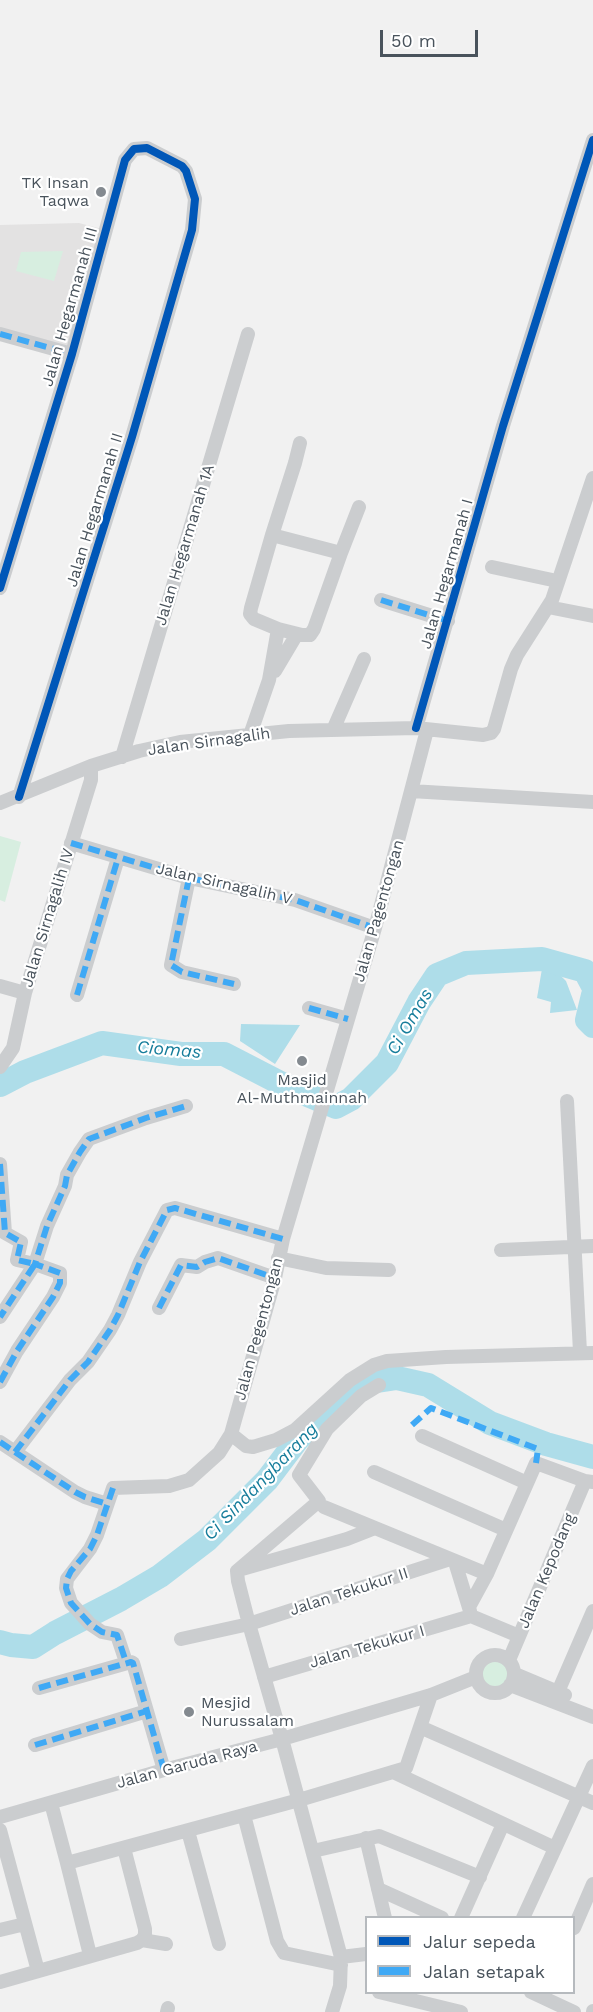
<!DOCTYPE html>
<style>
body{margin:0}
#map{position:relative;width:593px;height:2012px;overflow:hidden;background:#f1f1f1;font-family:"Work Sans",sans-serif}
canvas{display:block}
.legend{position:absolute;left:365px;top:1916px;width:210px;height:78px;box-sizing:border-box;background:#fff;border:2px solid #b6babe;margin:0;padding:8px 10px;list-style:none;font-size:18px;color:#49535c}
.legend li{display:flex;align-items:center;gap:12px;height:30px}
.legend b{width:30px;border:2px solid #b6babe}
.scale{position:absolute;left:380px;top:30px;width:98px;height:27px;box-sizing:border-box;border:3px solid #49535c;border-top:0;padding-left:8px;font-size:18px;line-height:21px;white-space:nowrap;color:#49535c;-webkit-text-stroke:4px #fff;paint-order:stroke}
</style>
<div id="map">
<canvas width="593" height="2012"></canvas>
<ul class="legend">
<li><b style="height:8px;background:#0057b8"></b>Jalur sepeda</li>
<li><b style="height:8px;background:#3fa9f5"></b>Jalan setapak</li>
</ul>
<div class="scale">50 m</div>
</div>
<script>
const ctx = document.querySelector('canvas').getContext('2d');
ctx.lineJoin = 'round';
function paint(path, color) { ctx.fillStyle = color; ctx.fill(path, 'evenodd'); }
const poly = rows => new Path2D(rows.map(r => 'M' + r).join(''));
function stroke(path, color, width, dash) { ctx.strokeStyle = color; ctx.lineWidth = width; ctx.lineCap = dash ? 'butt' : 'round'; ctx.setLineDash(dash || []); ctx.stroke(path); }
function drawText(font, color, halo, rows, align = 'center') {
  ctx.font = font + ' "Work Sans",sans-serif'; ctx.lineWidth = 4.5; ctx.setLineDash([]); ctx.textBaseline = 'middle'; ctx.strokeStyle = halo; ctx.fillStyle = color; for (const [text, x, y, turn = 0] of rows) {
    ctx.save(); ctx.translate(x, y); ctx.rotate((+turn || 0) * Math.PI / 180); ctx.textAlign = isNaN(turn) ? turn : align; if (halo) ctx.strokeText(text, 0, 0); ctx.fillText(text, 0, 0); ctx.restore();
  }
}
paint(poly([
 [79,223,102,229,68,346,0,330,0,225]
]), '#e3e2e2');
paint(poly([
 [63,251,54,281,16,271,21,252],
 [0,836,21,842,5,902,0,900],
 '479 1673a16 16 0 1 1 32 0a16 16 0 1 1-32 0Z'
]), '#d7eee0');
paint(poly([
 [543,963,556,971,566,981,577,1010,550,1013,551,1002,537,998],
 [241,1024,300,1025,275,1064,240,1041]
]), '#aedde9');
stroke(poly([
 [593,995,587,1020,593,1026],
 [0,1085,25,1072,102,1043,181,1054,224,1054,286,1086,336,1107,351,1099,387,1063,419,1002,437,975,466,963,542,959,585,971,593,986],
 [0,1642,11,1645,33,1647,55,1633,121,1599,160,1576,207,1540,267,1480,298,1439,344,1398,364,1383,397,1378,428,1385,490,1423,546,1444,593,1457]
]), '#aedde9', 24);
stroke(poly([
 [0,334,72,354],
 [272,535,341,553,314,629,310,635,302,635,278,629,254,619,250,614,251,608,272,535,295,463,300,443],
 [341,553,359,507],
 [492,567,557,581],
 [0,588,72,354,125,160,134,149,147,148,182,166,186,171,195,199,192,230,132,437,19,797],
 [381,600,448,621],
 [548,607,593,616],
 [275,671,297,634],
 [416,728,503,426,593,140],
 [333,730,364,659],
 [250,735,269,680,278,629],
 [122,757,248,334],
 [411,791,593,802],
 [0,803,91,766,139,751,180,742,289,731,416,728,483,735,491,733,494,729,511,669,517,655,552,600,593,478],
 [71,843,189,878,295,900,375,928],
 [189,878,171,965,182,972,234,984],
 [0,986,25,993],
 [77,995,118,858],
 [309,1008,348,1019],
 [0,1067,13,1048,25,993,91,780,91,766],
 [567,1101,580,1352],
 [0,1164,5,1233,21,1242,17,1260,35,1264,0,1317],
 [501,1250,593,1246],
 [278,1258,326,1268,389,1270],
 [159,1308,181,1265,197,1267,205,1262,218,1258,275,1278],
 [0,1382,17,1351,53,1297,60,1283,60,1273,35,1264,47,1226,65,1186,67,1175,80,1152,89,1139,146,1118,186,1106],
 [231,1434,246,1446,253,1447,276,1440,295,1430,350,1380,374,1365,387,1361,446,1357,593,1353],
 [422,1436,527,1483],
 [0,1442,75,1492,85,1497,107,1504],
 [15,1452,70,1380,88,1362,110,1330,118,1315,140,1262,167,1210,175,1208,283,1239],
 [374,1472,506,1530],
 [324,1507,487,1574],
 [455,1562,470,1611],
 [242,1569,347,1539,375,1528],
 [237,1571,238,1581,249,1624,282,1739,341,1957,340,1986,332,2012],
 [237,1571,319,1501,299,1475,327,1429,361,1396,379,1385],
 [469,1607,487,1574,536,1463,585,1481,593,1482],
 [471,1616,519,1636],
 [181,1639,249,1624,450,1559],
 '476 1674a19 19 0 1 1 38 0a19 19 0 1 1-38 0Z',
 [509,1660,585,1481],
 [126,1662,117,1635,102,1632,90,1624,71,1603,66,1588,67,1579,90,1549,97,1535,113,1488,169,1486,189,1480,219,1453,231,1434,275,1278,283,1239,375,928,427,730],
 [515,1674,565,1695],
 [264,1677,471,1616],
 [510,1685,593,1717],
 [39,1688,131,1662,133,1663,164,1770],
 [554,1701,593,1611],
 [420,1727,593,1803],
 [35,1745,147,1711],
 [393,1772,555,1848],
 [51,1803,67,1863,299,1800,406,1768,431,1695],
 [244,1815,277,1941,284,1953,341,1965],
 [0,1817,164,1770,282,1739,431,1695,476,1677],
 [0,1830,38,1971],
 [188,1831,219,1944],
 [366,1838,385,1918],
 [313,1851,379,1836,480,1877],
 [67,1863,90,1955],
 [378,1889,442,1918],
 [461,1918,503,1824],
 [523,1918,593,1766],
 [574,1928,593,1884],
 [0,1930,25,1924],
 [142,1940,166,1944],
 [341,1957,366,1954],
 [0,1982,137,1943,142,1940,145,1935,145,1929,124,1848],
 [379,1992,461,2012],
 [531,1992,574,2012],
 [167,2012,168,2008],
 [593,2012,593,2011]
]), '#cbcdcf', 14);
stroke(poly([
 [0,334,72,354,74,349],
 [381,600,448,621],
 [71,843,189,878,295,900,375,928],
 [189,878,171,965,182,972,234,984],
 [77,995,118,858],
 [309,1008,348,1019],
 [0,1164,5,1233,21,1242,17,1260,35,1264,0,1317],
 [159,1308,181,1265,197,1267,205,1262,218,1258,275,1278],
 [0,1382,17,1351,53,1297,60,1283,60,1273,35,1264,47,1226,65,1186,67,1175,80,1152,89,1139,146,1118,186,1106],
 [412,1425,431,1408,538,1449,536,1463],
 [0,1442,75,1492,85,1497,107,1504],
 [15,1452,70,1380,88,1362,110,1330,118,1315,140,1262,167,1210,175,1208,283,1239],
 [113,1488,97,1535,90,1549,71,1571,67,1579,66,1588,71,1603,90,1624,102,1632,117,1635,126,1662],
 [39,1688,131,1662,133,1663,164,1770],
 [35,1745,147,1711]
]), '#3fa9f5', 6, [12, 6]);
stroke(poly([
 [0,588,72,354,125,160,134,149,147,148,182,166,186,171,195,199,192,230,132,437,19,797],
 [416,728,503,426,593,140]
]), '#0057b8', 8);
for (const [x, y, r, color] of [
 [101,192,6,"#848a90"],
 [302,1061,6,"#848a90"],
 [189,1712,6,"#848a90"]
]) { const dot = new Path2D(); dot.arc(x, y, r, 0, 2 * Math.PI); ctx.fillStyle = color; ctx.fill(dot); stroke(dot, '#fff', 2); }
drawText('16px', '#49535c', '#fff', [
 ["TK Insan",89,183],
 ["Taqwa",89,201],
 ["Masjid",302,1080,"center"],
 ["Al-Muthmainnah",302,1098,"center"],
 ["Mesjid",201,1703,"left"],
 ["Nurussalam",201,1721,"left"]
], 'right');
drawText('16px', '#49535c', '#fff', [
 ["Jalan Hegarmanah III",70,307,-74],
 ["Jalan Hegarmanah II",95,510,-73],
 ["Jalan Hegarmanah 1A",185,545,-73],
 ["Jalan Hegarmanah I",447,574,-74],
 ["Jalan Sirnagalih",209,742,-8],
 ["Jalan Sirnagalih V",224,884,13],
 ["Jalan Pagentongan",379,911,-74],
 ["Jalan Sirnagalih IV",48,918,-73],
 ["Jalan Pegentongan",259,1329,-75],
 ["Jalan Kepodang",547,1571,-67],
 ["Jalan Tekukur II",349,1592,-18],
 ["Jalan Tekukur I",367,1647,-16],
 ["Jalan Garuda Raya",187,1765,-15]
]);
drawText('italic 18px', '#167d9b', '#fff', [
 ["Ci Omas",410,1022,-60],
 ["Ciomas",169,1050,5],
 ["Ci Sindangbarang",261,1482,-46]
]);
</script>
